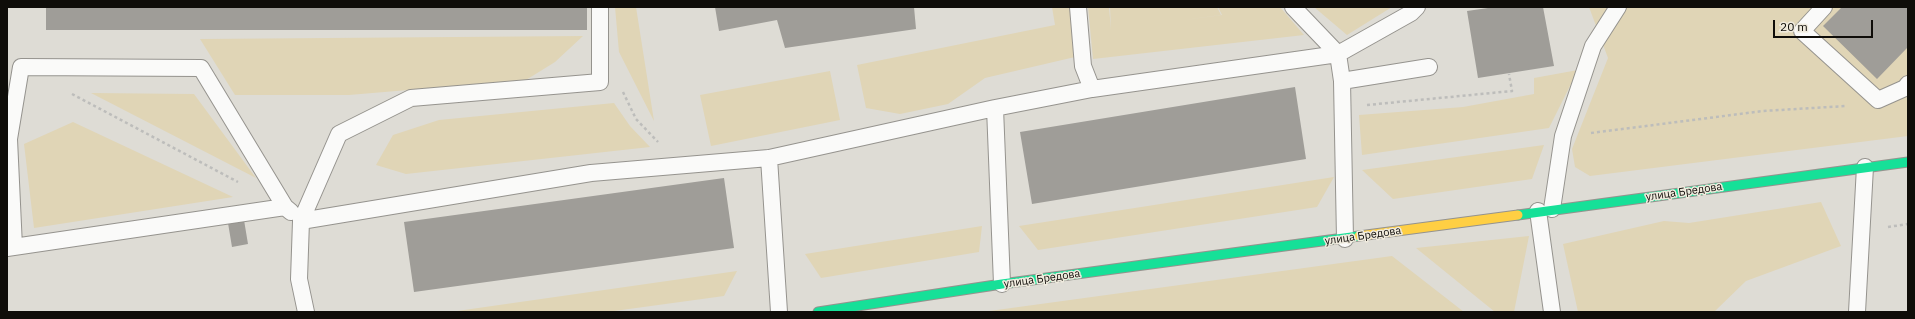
<!DOCTYPE html>
<meta charset="utf-8">
<style>
body{margin:0}
#map{position:relative;width:1915px;height:319px;overflow:hidden;background:#dedcd5;font-family:"IBM Plex Sans",sans-serif}
canvas{display:block}
.frame{position:absolute;inset:0;border:8px solid #0f0d09;pointer-events:none}
.scale{position:absolute;left:1773px;top:20px;width:100px;height:18px;box-sizing:border-box;border:2px solid #0f0d09;border-top:0;padding-left:5px;font-size:12px;line-height:14px;white-space:nowrap;color:#0f0d09;-webkit-text-stroke:3px #f0ebde;paint-order:stroke}
</style>
<div id="map">
<canvas width="1915" height="319"></canvas>
<div class="frame"></div>
<div class="scale">20 m</div>
</div>
<script>
const ctx = document.querySelector('canvas').getContext('2d');
ctx.lineJoin = 'round';
function paint(path, color) { ctx.fillStyle = color; ctx.fill(path, 'evenodd'); }
const poly = rows => new Path2D(rows.map(r => 'M' + r).join(''));
function stroke(path, color, width, dash) { ctx.strokeStyle = color; ctx.lineWidth = width; ctx.lineCap = dash ? 'butt' : 'round'; ctx.setLineDash(dash || []); ctx.stroke(path); }
function drawText(font, color, halo, rows, align = 'center') {
  ctx.font = font + ' "IBM Plex Sans",sans-serif'; ctx.lineWidth = 3; ctx.setLineDash([]); ctx.textBaseline = 'middle'; ctx.strokeStyle = halo; ctx.fillStyle = color; for (const [text, x, y, turn = 0] of rows) {
    ctx.save(); ctx.translate(x, y); ctx.rotate((+turn || 0) * Math.PI / 180); ctx.textAlign = isNaN(turn) ? turn : align; if (halo) ctx.strokeText(text, 0, 0); ctx.fillText(text, 0, 0); ctx.restore();
  }
}
paint(poly([
 [615,7,636,7,654,121,619,52],
 [1052,7,1070,7,1075,57,985,78,948,104,900,114,866,108,857,65,1055,25],
 [1088,7,1109,7,1111,30,1110,7,1217,7,1221,15,1177,21,1222,15,1218,7,1280,7,1304,35,1093,59],
 [1314,7,1392,7,1347,35],
 [1589,7,1908,7,1908,136,1590,176,1575,167,1572,149,1608,58],
 [583,36,555,62,526,80,349,95,235,95,200,39],
 [1578,70,1549,128,1362,155,1359,115,1463,107,1534,94,1534,78],
 [830,71,840,120,711,146,700,95],
 [91,93,194,94,256,178],
 [614,103,630,126,650,147,406,174,376,165,393,135,439,120],
 [73,122,233,197,34,228,24,144],
 [1544,145,1532,179,1393,199,1362,170],
 [1334,177,1317,207,1038,250,1019,226],
 [1821,202,1841,246,1746,281,1714,312,1578,312,1563,244,1664,221,1689,223],
 [982,226,979,252,821,278,805,254],
 [1529,236,1514,312,1495,312,1416,248],
 [1392,256,1464,312,982,312],
 [737,271,724,296,607,312,450,312]
]), '#e0d5b6');
paint(poly([
 [46,7,587,7,587,30,46,30],
 [715,7,914,7,916,29,785,48,777,20,719,31],
 [1495,7,1543,7,1554,66,1478,78,1467,11],
 [1842,7,1908,7,1908,47,1877,79,1823,26],
 [1295,87,1306,159,1032,204,1020,132],
 [724,178,734,248,414,292,404,222],
 [244,220,248,244,232,247,228,223]
]), '#9f9d98');
const lane = poly([
 [1078,7,1083,66,1092,89],
 [1293,7,1338,54,1342,81,1345,239],
 [1824,7,1802,31,1878,100,1905,88,1908,84],
 [1342,81,1429,67],
 [995,108,1002,284],
 [769,158,779,312],
 [1552,209,1563,136,1593,46,1618,7],
 [1538,211,1552,312],
 [301,221,591,173,769,158,995,108,1092,89,1338,54,1411,13,1417,7],
 [14,247,9,139,21,67,201,68,285,207],
 [7,248,285,207,291,212],
 [306,312,299,279,301,221,339,134,411,98,600,82,600,7],
 [1857,312,1865,167]
]);
const fast = poly([
 [1518,215,1908,162],
 [818,312,1002,284,1359,236]
]);
const slow = poly([
 [1359,236,1518,215]
]);
stroke(lane, '#95938e', 18);
stroke(fast, '#95938e', 11);
stroke(slow, '#95938e', 11);
stroke(poly([
 [623,92,636,119,658,142],
 [72,94,238,182],
 [1367,105,1512,91,1509,74],
 [1591,133,1763,111,1846,106],
 [1888,227,1908,224]
]), '#bdbdbb', 2.5, [3, 3]);
stroke(lane, '#fafaf9', 16);
stroke(fast, '#16e098', 9);
stroke(slow, '#ffcf43', 9);
drawText('11px', '#0f0d09', '#f0ebde', [
 ["улица Бредова",1684,192,-8],
 ["улица Бредова",1363,236,-8],
 ["улица Бредова",1042,279,-8]
]);
</script>
